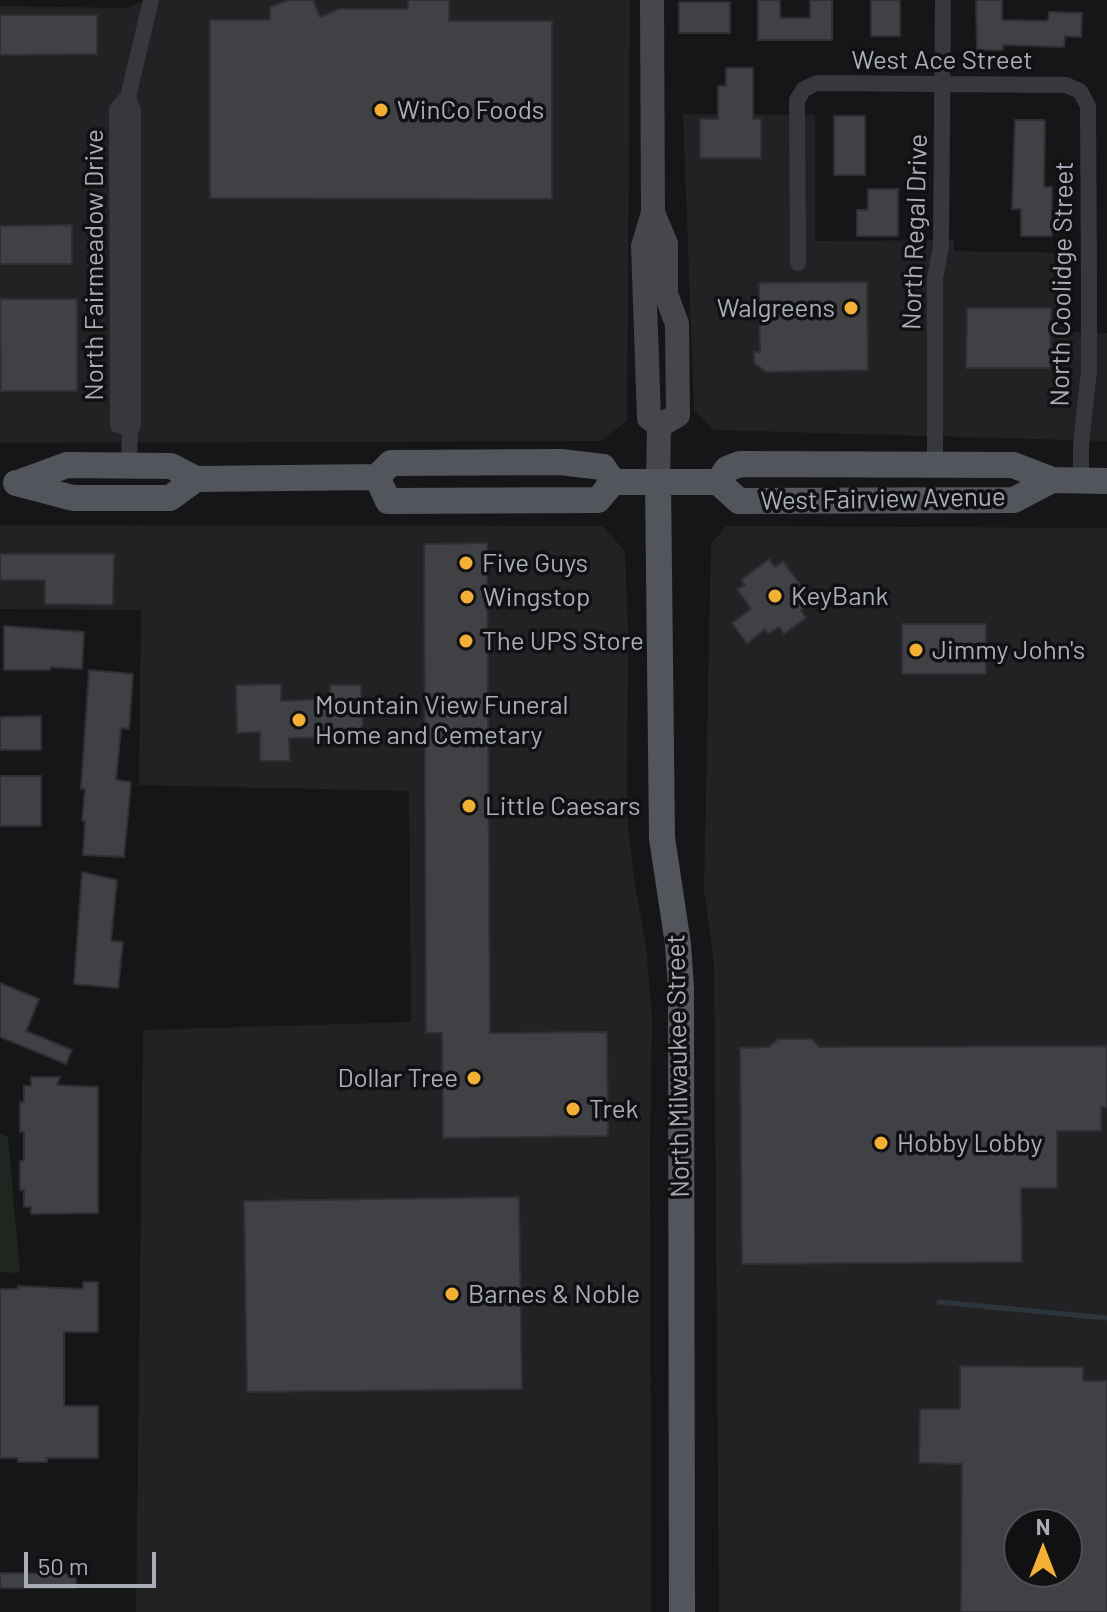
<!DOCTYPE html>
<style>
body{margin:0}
#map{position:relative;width:1107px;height:1612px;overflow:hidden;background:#161618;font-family:Barlow,sans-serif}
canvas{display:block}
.north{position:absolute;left:1003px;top:1508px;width:80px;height:80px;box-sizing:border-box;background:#111113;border:2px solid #4d4f55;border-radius:50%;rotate:0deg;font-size:22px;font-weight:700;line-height:32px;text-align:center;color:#a8adb8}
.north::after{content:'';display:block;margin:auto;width:28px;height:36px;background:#f2b134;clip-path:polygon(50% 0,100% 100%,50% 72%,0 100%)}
.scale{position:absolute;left:24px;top:1552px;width:132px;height:36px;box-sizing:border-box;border:4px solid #a8adb8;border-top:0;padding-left:10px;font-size:24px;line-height:28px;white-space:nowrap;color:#a8adb8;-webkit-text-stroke:6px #111113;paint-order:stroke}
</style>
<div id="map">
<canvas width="1107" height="1612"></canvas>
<div class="north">N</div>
<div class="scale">50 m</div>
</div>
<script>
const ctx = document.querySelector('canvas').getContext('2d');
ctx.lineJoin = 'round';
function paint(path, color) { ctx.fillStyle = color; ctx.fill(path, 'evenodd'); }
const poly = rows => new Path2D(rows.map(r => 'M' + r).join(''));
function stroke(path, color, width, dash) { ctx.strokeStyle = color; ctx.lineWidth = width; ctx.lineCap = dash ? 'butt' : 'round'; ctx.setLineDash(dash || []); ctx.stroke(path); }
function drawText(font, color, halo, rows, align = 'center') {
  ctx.font = font + ' Barlow,sans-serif'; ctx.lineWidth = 7; ctx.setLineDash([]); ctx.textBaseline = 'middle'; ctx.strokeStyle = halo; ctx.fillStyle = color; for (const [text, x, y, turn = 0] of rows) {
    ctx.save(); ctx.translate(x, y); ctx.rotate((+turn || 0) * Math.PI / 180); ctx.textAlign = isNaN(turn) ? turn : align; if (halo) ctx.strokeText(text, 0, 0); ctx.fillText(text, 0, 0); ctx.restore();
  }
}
paint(poly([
 [145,0,630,0,627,421,601,441,0,443,0,6,126,8],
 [683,114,815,115,815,241,954,240,954,251,1068,253,1067,332,1107,333,1107,441,714,430,694,410],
 [0,525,602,526,625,551,628,629,627,814,633,872,646,947,652,1016,650,1148,651,1612,136,1612,143,1030,411,1022,409,791,139,785,141,610,0,609],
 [726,526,1107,528,1107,1612,719,1612,714,965,704,890,711,544],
 [1019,1524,1067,1524,1067,1572,1019,1572]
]), '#222225');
paint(poly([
 [0,1133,8,1137,20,1273,0,1272]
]), '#1e261f');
stroke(poly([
 [939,1302,1107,1318]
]), '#2c353c', 5);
const building = poly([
 [289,0,313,0,320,17,339,9,408,9,408,0,449,0,449,21,552,21,552,199,210,198,210,20,270,20,270,7,289,0],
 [758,0,780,0,780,18,810,18,810,0,832,0,832,40,758,40,758,0],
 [871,0,900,0,900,36,871,36,871,0],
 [976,0,1002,0,1002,20,1048,21,1049,12,1082,13,1081,37,1065,36,1064,47,1003,45,1003,50,977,50,976,0],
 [679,2,730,2,730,33,679,33,679,2],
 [0,15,97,15,97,54,0,55,0,15],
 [726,68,753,68,753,119,761,119,761,158,700,158,700,119,718,119,718,86,726,86,726,68],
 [834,116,865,116,865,175,834,175,834,116],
 [1015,120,1045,120,1044,187,1052,187,1052,236,1021,236,1021,209,1012,209,1015,120],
 [868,189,898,189,898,236,857,236,857,210,868,210,868,189],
 [72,225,72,264,0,264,0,226,72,225],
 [867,282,868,370,766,372,754,363,754,352,760,352,759,283,867,282],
 [0,299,77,299,77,391,1,391,0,299],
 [967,308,1051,308,1050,368,966,368,967,308],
 [487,543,490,1033,607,1032,608,1136,443,1138,442,1033,426,1033,424,544,487,543],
 [0,554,114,554,113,605,45,604,45,580,0,580,0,554],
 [769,559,775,567,783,561,813,602,801,610,806,618,784,634,779,627,768,634,765,629,747,644,732,623,751,609,737,589,745,585,741,580,769,559],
 [902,624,986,624,986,674,902,674,902,624],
 [4,626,84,632,82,669,50,667,50,670,4,670,4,626],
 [89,670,133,674,129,729,121,728,116,780,131,782,124,857,83,855,85,821,82,821,85,789,81,789,89,670],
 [281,684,281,701,330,699,330,685,361,685,363,737,289,738,290,761,260,761,260,732,237,733,236,685,281,684],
 [41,716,41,750,0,750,0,717,41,716],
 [0,776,41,776,41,826,0,826,0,776],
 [82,872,117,880,111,941,123,942,118,988,74,984,82,872],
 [0,983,39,999,26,1031,72,1050,66,1064,0,1037,0,983],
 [778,1039,812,1039,819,1047,1107,1046,1107,1107,1101,1107,1101,1131,1057,1131,1057,1188,1021,1188,1022,1262,742,1264,740,1048,769,1047,778,1039],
 [31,1077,60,1077,57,1085,98,1087,98,1213,31,1214,31,1207,24,1207,24,1190,20,1190,20,1161,24,1161,24,1132,20,1132,20,1102,24,1102,24,1086,31,1086,31,1077],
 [519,1197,522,1389,247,1392,244,1201,519,1197],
 [83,1282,98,1282,98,1332,64,1332,64,1406,98,1406,98,1458,47,1458,47,1462,18,1462,18,1458,0,1458,0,1289,18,1289,18,1286,83,1289,83,1282],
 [960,1366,1083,1367,1083,1381,1107,1381,1107,1612,961,1612,962,1464,919,1463,920,1409,960,1409,960,1366],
 [1019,1524,1067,1524,1067,1572,1019,1572,1019,1524],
 [0,1573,76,1574,76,1588,0,1588,0,1573]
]);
paint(building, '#404145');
stroke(building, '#303034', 2);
stroke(poly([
 [128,97,133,110,133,425,130,428,129,465],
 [798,263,797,100,804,89,817,83,1066,85,1080,91,1088,106,1089,278,1089,370,1081,444,1081,480],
 [130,428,118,425,117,109,128,97,151,0],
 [935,465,935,279,941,246,943,0]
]), '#37383d', 16);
stroke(poly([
 [652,0,653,213,643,246,649,418,659,426],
 [653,213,666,244,666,294,677,324,678,415,659,426],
 [658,482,659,426]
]), '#45474d', 24);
stroke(poly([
 [377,477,388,501,598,500,613,482,718,482,739,501,1014,500,1052,480],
 [658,482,662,838,678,944,681,988,682,1612],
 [718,482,727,469,740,464,1013,465,1052,480,1107,481],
 [16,483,73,498,170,498,196,479],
 [18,483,67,465,171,466,196,479,377,477,391,463,560,462,603,467,613,482]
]), '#53555c', 26);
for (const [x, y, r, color] of [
 [381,110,8,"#f2b134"],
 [851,308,8,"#f2b134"],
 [466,563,8,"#f2b134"],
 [775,596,8,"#f2b134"],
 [467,597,8,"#f2b134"],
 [466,641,8,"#f2b134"],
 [916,650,8,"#f2b134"],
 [299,720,8,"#f2b134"],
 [469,806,8,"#f2b134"],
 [474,1078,8,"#f2b134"],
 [573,1109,8,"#f2b134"],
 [881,1143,8,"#f2b134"],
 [452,1294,8,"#f2b134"]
]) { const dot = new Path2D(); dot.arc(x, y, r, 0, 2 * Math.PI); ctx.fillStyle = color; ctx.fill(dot); stroke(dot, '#111113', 3); }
drawText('26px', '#a8adb8', '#111113', [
 ["West Ace Street",942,60],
 ["North Regal Drive",915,232,-88],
 ["North Fairmeadow Drive",94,265,-90],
 ["North Coolidge Street",1062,284,-89],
 ["West Fairview Avenue",883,499,-1],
 ["North Milwaukee Street",678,1066,-91]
]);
drawText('26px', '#a8adb8', '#111113', [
 ["WinCo Foods",397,110],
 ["Walgreens",835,308,"right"],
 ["Five Guys",482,563],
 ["KeyBank",791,596],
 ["Wingstop",483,597],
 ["The UPS Store",482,641],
 ["Jimmy John's",932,650],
 ["Mountain View Funeral",315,705],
 ["Home and Cemetary",315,735],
 ["Little Caesars",485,806],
 ["Dollar Tree",458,1078,"right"],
 ["Trek",589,1109],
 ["Hobby Lobby",897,1143],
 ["Barnes & Noble",468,1294]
], 'left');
</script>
